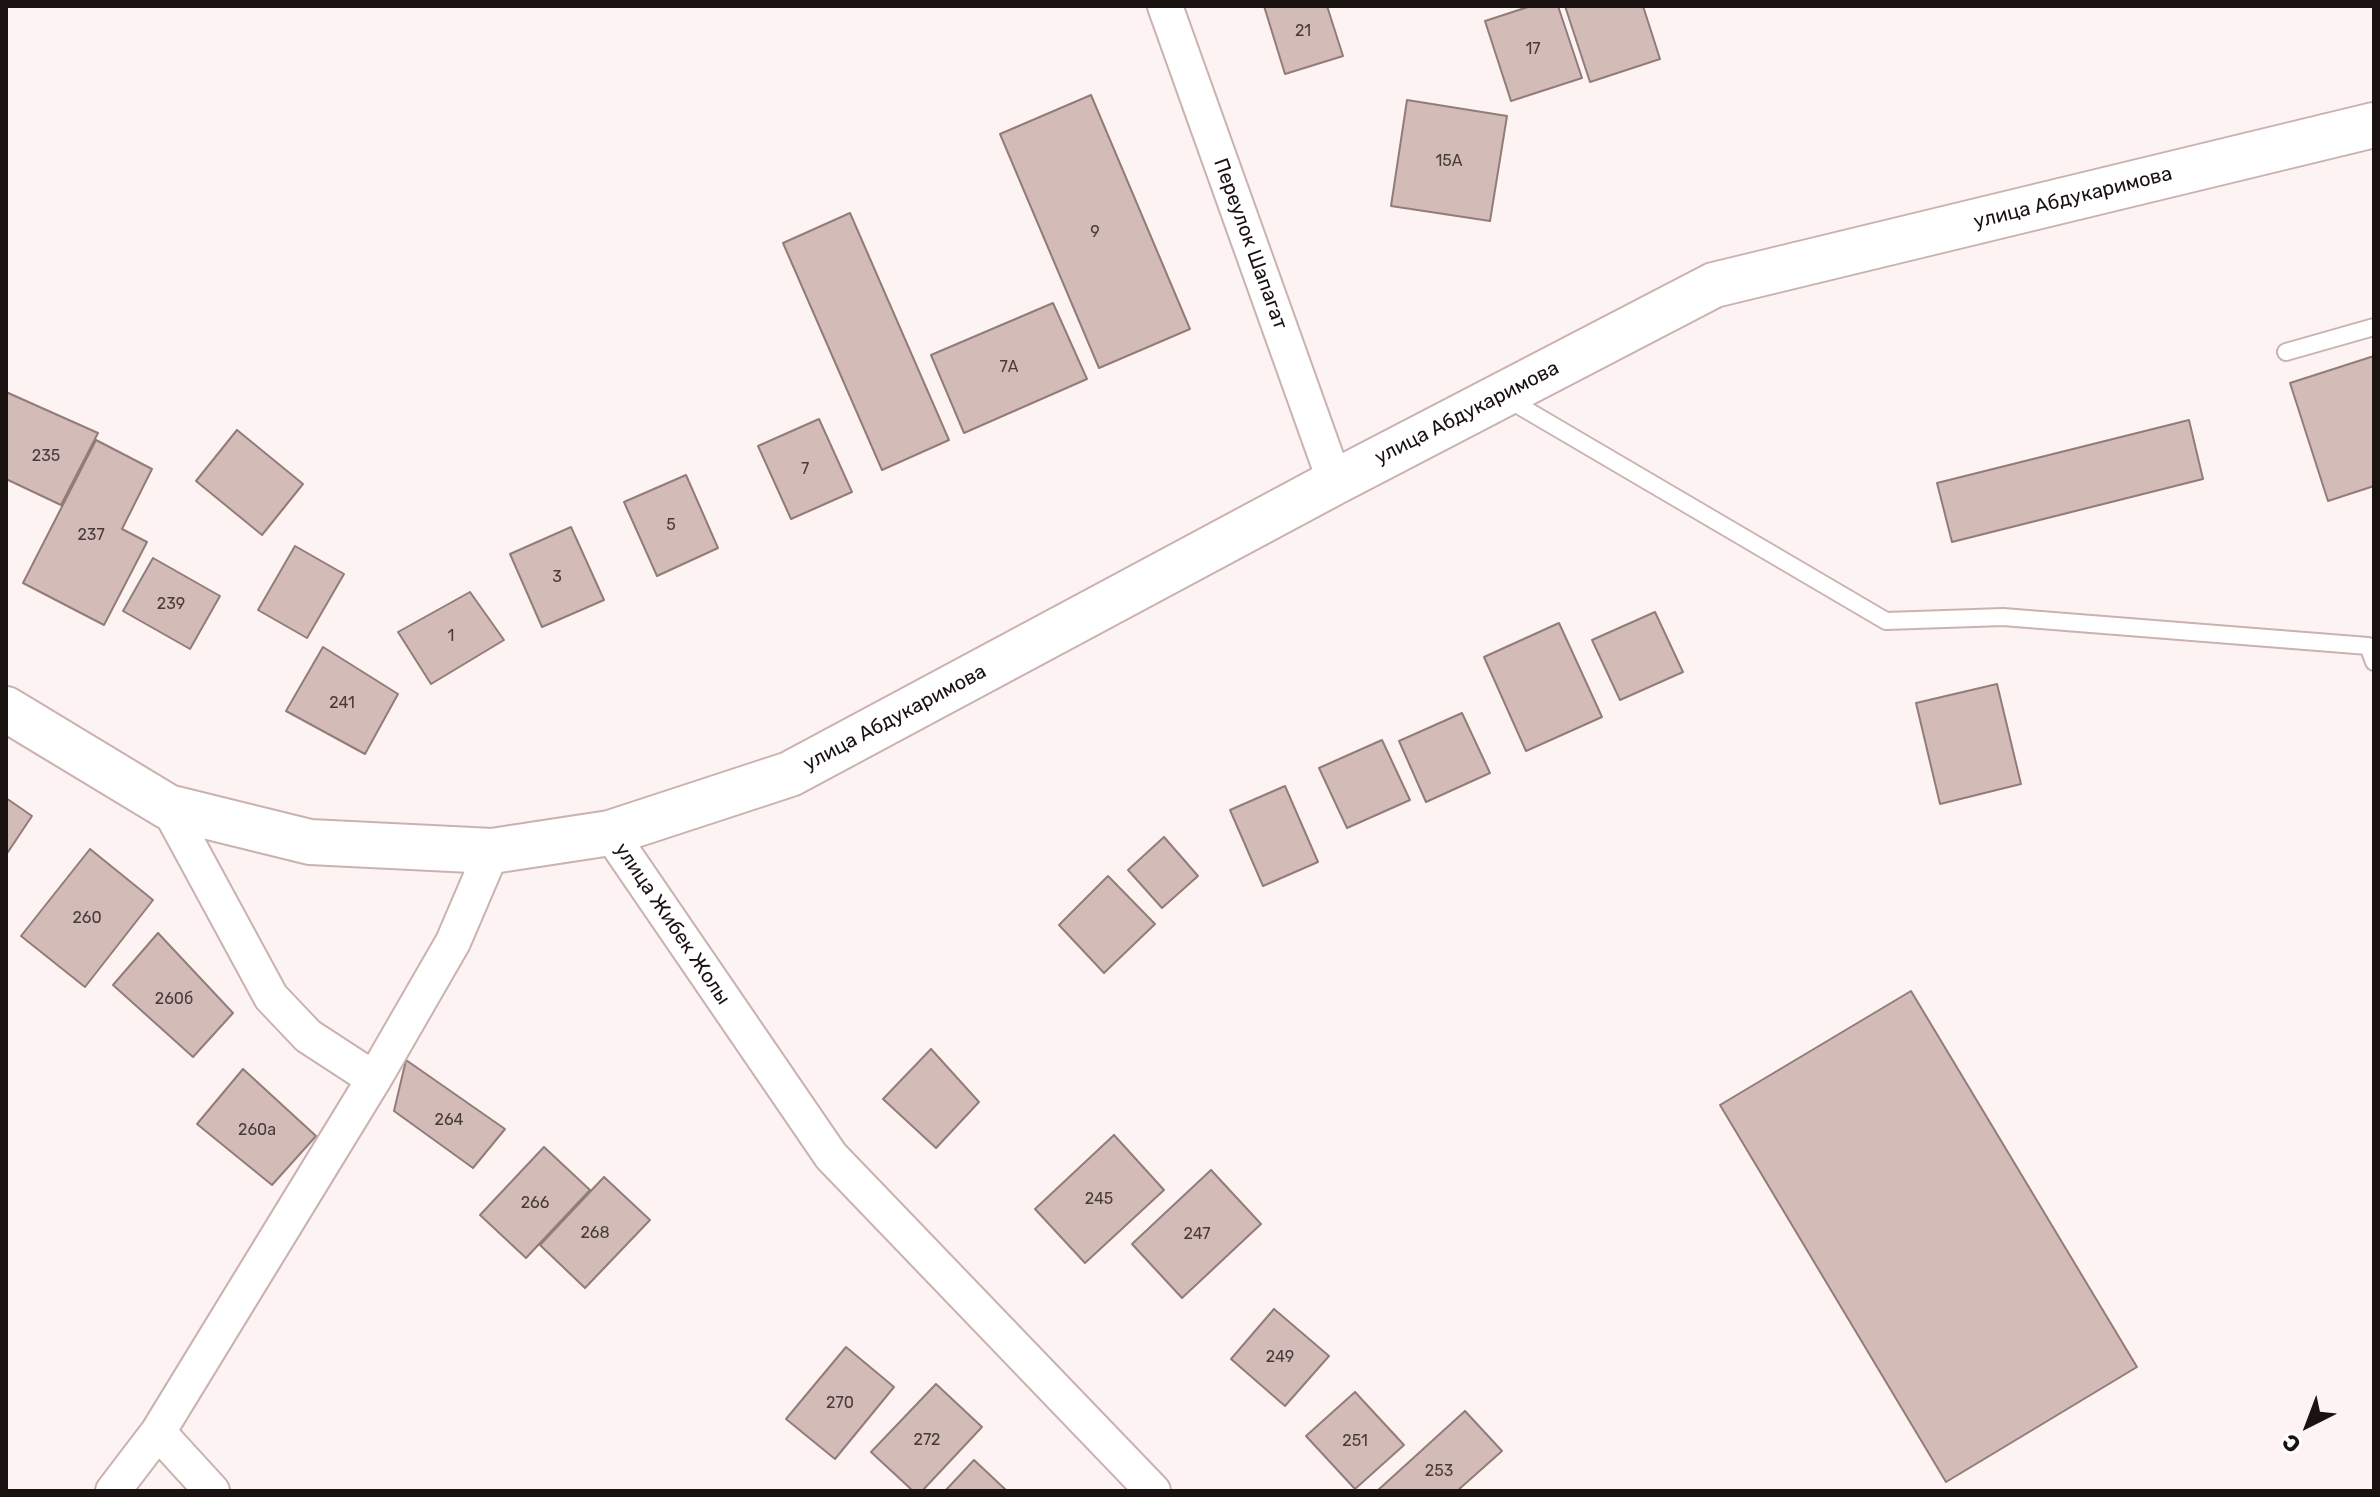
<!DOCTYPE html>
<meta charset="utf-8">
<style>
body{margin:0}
#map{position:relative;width:2380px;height:1497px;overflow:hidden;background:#fdf3f2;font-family:Rubik,sans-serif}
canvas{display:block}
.frame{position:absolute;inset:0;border:8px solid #1a1211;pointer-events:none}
.north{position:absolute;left:2268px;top:1385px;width:80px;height:80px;-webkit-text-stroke:6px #fff;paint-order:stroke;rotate:222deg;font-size:22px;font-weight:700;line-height:32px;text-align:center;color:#1a1211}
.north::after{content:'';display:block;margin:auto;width:28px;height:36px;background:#1a1211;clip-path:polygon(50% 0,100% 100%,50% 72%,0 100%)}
</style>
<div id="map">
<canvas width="2380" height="1497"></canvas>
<div class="frame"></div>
<div class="north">С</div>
</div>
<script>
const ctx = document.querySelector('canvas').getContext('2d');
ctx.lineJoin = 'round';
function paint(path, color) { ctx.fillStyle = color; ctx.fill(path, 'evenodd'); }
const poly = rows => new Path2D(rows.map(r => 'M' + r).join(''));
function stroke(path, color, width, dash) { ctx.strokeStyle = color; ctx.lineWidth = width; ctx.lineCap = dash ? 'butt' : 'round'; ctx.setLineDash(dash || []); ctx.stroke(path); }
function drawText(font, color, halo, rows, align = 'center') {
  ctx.font = font + ' Rubik,sans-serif'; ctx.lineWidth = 6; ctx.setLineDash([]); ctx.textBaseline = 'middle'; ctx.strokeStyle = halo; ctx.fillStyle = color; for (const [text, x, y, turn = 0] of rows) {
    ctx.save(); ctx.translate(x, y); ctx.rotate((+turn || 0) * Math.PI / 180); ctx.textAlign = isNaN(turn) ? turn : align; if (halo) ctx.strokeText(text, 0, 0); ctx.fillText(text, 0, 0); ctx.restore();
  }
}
const building = poly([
 [1264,6,1327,6,1343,56,1285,74,1264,6],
 [1531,6,1558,6,1582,78,1511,101,1485,21,1531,6],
 [1565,6,1643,6,1660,59,1590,82,1565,6],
 [1091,95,1190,329,1099,368,1000,134,1091,95],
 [1407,100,1507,116,1490,221,1391,206,1407,100],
 [850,213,949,440,882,470,783,243,850,213],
 [1053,303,1087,379,964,433,931,355,1053,303],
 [2374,356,2374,486,2328,501,2290,383,2374,356],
 [6,392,98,433,61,505,6,479,6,392],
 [819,419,852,492,791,519,758,446,819,419],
 [2189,420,2203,479,1952,542,1937,483,2189,420],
 [237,430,303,484,262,535,196,481,237,430],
 [96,440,152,469,122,529,147,542,104,625,23,583,96,440],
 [686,475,718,548,657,576,624,502,686,475],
 [571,527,604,600,542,627,510,554,571,527],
 [295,546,344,574,307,638,258,610,295,546],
 [153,558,220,596,190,649,123,611,153,558],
 [470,592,504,640,431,684,398,632,470,592],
 [1655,612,1683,672,1620,700,1592,640,1655,612],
 [1559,623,1602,717,1526,751,1484,657,1559,623],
 [323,647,398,694,365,754,286,711,323,647],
 [1997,684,2021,784,1940,804,1916,703,1997,684],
 [1462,713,1490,773,1426,802,1399,741,1462,713],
 [1382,740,1410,800,1347,828,1319,768,1382,740],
 [1285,786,1318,862,1263,886,1230,810,1285,786],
 [6,798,32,816,6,855,6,798],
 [1164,837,1198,876,1162,908,1128,870,1164,837],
 [90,849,153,900,85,987,21,936,90,849],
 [1108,876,1155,924,1104,973,1059,925,1108,876],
 [158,933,233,1013,193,1057,113,985,158,933],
 [1911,991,2137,1367,1946,1482,1720,1105,1911,991],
 [931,1049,979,1102,936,1148,883,1099,931,1049],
 [406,1060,505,1129,473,1168,394,1111,406,1060],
 [243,1069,316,1136,272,1185,197,1124,243,1069],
 [1114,1135,1164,1190,1085,1263,1035,1209,1114,1135],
 [544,1147,590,1190,526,1258,480,1215,544,1147],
 [1211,1170,1261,1224,1182,1298,1132,1244,1211,1170],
 [604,1177,650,1220,585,1288,540,1245,604,1177],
 [1274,1309,1329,1356,1285,1406,1231,1359,1274,1309],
 [846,1347,894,1387,835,1459,786,1419,846,1347],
 [936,1384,982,1427,922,1491,913,1491,871,1452,936,1384],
 [1355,1392,1404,1445,1355,1489,1306,1436,1355,1392],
 [1465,1411,1502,1451,1457,1491,1377,1491,1465,1411],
 [974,1460,1007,1491,945,1491,974,1460]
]);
paint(building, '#d3bbb8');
stroke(building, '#927c79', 2);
const service = poly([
 [2286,352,2374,327],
 [1506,398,1886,621,2003,617,2368,646,2374,662]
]);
const minor = poly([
 [1165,6,1335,482],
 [168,807,271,997,308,1036,374,1079],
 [610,833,831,1156,1153,1491],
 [158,1432,212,1491],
 [113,1491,158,1432,374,1079,453,942,492,851]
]);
const secondary = poly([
 [6,709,168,807,310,842,492,851,610,833,790,774,1335,482,1714,285,2374,125]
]);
stroke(service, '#cab2af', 20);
stroke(minor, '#cab2af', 38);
stroke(secondary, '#cab2af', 48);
stroke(service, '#fff', 16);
stroke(minor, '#fff', 34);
stroke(secondary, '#fff', 44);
drawText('16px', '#483c3b', null, [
 ["21",1303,31],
 ["17",1533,49],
 ["15А",1449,161],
 ["9",1095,232],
 ["7А",1009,367],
 ["235",46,456],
 ["7",805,469],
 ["5",671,525],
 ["237",91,535],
 ["3",557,577],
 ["239",171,604],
 ["1",451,636],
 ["241",342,703],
 ["260",87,918],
 ["260б",174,999],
 ["264",449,1120],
 ["260а",257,1130],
 ["245",1099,1199],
 ["266",535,1203],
 ["268",595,1233],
 ["247",1197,1234],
 ["249",1280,1357],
 ["270",840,1403],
 ["272",927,1440],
 ["251",1355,1441],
 ["253",1439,1471]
]);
drawText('20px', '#1a1211', '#fff', [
 ["улица Абдукаримова",2073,198,-14],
 ["Переулок Шапагат",1250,244,70],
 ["улица Абдукаримова",1467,413,-27],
 ["улица Абдукаримова",895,718,-28],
 ["улица Жибек Жолы",672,924,56]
]);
</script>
